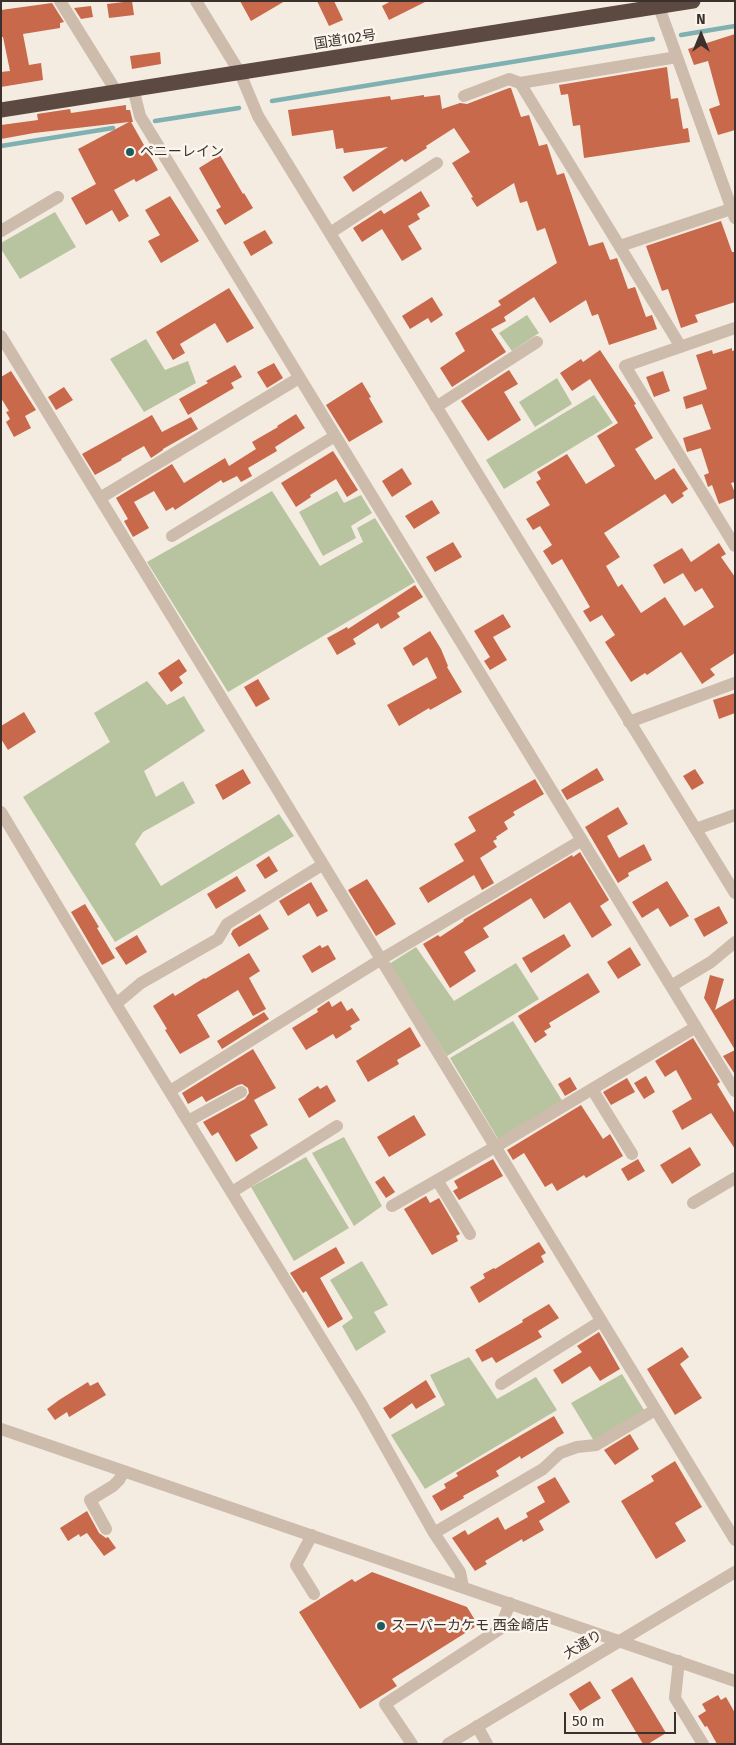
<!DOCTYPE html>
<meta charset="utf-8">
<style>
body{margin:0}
#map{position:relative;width:736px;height:1745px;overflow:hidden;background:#f4ebe1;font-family:"Fira Sans",sans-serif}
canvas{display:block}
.frame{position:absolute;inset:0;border:2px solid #3b302b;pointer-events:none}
.north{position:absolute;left:676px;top:10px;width:50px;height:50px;-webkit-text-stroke:4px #fbf5ee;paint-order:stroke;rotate:0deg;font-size:14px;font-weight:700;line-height:20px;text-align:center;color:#3b302b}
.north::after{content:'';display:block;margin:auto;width:18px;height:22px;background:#3b302b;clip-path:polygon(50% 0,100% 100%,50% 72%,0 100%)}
.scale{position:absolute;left:564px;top:1712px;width:112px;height:22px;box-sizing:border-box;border:2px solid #3b302b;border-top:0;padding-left:6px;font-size:15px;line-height:18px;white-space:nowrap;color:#3b302b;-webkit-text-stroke:4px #fbf5ee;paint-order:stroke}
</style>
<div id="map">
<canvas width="736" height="1745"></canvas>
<div class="frame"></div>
<div class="north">N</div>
<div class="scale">50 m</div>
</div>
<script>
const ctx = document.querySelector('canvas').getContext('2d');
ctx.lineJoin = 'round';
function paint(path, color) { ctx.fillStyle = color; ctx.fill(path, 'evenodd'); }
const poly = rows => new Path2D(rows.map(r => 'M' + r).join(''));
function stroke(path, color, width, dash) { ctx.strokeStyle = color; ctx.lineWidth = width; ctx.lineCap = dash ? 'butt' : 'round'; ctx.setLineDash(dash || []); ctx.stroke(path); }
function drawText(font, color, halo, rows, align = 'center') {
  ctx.font = font + ' "Fira Sans","Noto Sans JP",sans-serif'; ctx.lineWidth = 5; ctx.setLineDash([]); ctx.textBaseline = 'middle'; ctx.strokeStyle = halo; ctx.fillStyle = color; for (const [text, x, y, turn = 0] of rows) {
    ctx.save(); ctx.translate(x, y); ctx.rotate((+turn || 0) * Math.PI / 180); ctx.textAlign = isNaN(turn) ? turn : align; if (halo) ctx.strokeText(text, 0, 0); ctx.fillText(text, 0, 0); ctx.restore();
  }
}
paint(poly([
 [55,212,76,247,20,279,1,249,1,243],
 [527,315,539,333,512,351,499,333],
 [146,339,165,370,188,361,196,383,144,412,110,359],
 [557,378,572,404,535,427,519,402],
 [594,395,613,423,504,489,486,460],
 [272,491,320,566,363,542,357,528,375,518,415,582,228,692,147,562],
 [337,491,344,503,361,495,372,513,351,526,356,538,323,556,299,512],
 [147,681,167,705,184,696,205,731,144,771,156,797,183,781,195,803,143,832,135,844,161,886,279,814,294,836,115,942,23,797,110,742,94,713],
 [416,947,454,1001,516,963,539,999,447,1056,389,964],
 [513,1021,563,1102,498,1139,450,1058],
 [344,1137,382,1206,354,1226,312,1153],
 [306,1157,349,1228,294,1261,251,1187],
 [362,1261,388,1305,374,1312,386,1332,356,1351,342,1326,353,1318,330,1280],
 [469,1357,497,1399,536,1377,557,1410,425,1489,391,1435,445,1405,430,1375],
 [622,1374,644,1410,594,1441,571,1403]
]), '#b8c4a0');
stroke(poly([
 [681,35,735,26],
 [272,101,653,39],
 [155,121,239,108],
 [1,146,113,128]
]), '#7fb0b2', 4.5);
paint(poly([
 [132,1,134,15,109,18,107,4],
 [240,1,285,1,251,21],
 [317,1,334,1,343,20,329,26],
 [391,1,427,1,389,20,382,6],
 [52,3,64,22,60,23,60,28,23,34,29,65,41,63,43,80,1,87,1,72,10,71,3,37,1,37,1,10],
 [91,6,93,17,81,19,74,8],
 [735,34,735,130,718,135,709,109,720,105,708,61,694,65,688,49],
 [160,52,161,64,132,69,130,56],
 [667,67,671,99,678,98,683,129,688,128,690,142,584,158,580,125,573,126,568,94,561,95,559,85],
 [509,88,511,88,521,117,529,115,539,146,547,144,557,175,564,173,589,246,603,242,610,260,617,258,628,289,635,287,646,317,652,315,657,329,609,345,598,314,592,316,586,300,550,323,534,297,504,317,506,321,491,329,506,352,452,387,440,368,465,351,455,333,501,305,498,301,557,263,545,228,537,231,527,201,520,203,514,183,477,207,471,198,473,197,452,163,470,152,454,128,426,146,427,148,405,162,402,159,353,192,343,177,388,147,344,153,343,148,336,149,333,130,292,136,288,110,390,96,391,100,424,95,424,97,440,95,442,109,460,103,467,104],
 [126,105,126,110,130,110,133,122,131,122,158,170,136,182,134,179,114,190,129,216,119,222,112,210,86,225,71,198,96,184,78,149,129,122,34,133,1,139,1,125,38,120,37,114,70,109,71,113],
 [220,155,243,194,244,193,253,208,225,225,216,210,221,207,199,168],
 [421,191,430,206,417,214,420,219,408,226,422,249,402,261,382,229,362,242,353,228,381,210,384,214],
 [170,196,199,241,161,263,148,241,160,235,145,210],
 [721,221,732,252,735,252,735,302,695,315,698,322,681,328,668,289,662,291,646,246],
 [265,230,273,243,251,256,243,242],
 [229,288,254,328,227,343,215,323,180,344,185,353,173,360,156,332],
 [432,297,443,315,431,323,428,318,410,329,402,316],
 [732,348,732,351,735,350,735,482,731,483,735,493,735,498,719,504,712,485,708,487,704,475,709,473,701,448,687,452,683,438,711,429,702,404,686,409,683,397,707,389,696,355,712,350,713,354],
 [600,350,636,404,634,405,653,438,635,449,655,480,674,468,688,489,682,493,684,496,672,504,665,494,604,533,620,557,606,566,618,587,622,584,641,613,665,597,684,626,714,607,702,588,695,592,683,573,664,584,653,565,682,548,691,562,719,543,726,554,721,557,735,577,735,653,710,669,715,675,702,684,681,652,647,675,645,673,631,682,605,642,615,635,602,615,590,622,583,611,590,607,562,559,552,565,543,551,552,545,540,526,533,530,526,519,550,505,536,482,541,479,537,472,567,454,586,484,615,466,597,436,618,423,590,379,572,391,560,373,581,359,583,362],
 [274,363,283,378,267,388,257,372],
 [235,365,242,377,231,383,234,388,188,415,179,399,208,383,206,381],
 [509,370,518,384,504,392,521,420,488,441,461,401],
 [11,371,36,410,25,416,31,428,14,437,6,422,10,419,6,412,9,411,1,398,1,377],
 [663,371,670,391,654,397,646,377],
 [362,382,371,397,369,398,383,422,349,442,326,405],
 [64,387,73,400,56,410,48,397],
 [296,414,305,428,275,447,277,451,248,468,252,476,241,482,237,476,223,483,221,480,175,510,173,507,166,511,154,491,134,502,149,528,133,537,124,521,128,519,116,498,172,464,184,483,225,458,229,466,256,449,252,442,278,427,277,426],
 [152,415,162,432,191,417,198,429,163,449,163,450,151,458,144,446,121,459,122,460,95,475,82,454],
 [333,451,358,490,347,497,336,479,310,495,311,497,296,507,281,483],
 [402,468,412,484,392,497,382,481],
 [432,500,440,513,414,529,405,516],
 [453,542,462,557,435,572,426,557],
 [415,585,423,597,397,613,400,617,381,629,378,623,353,639,356,644,337,655,327,638,347,627,348,629],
 [503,614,511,627,493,637,507,660,490,670,484,661,490,657,474,631],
 [430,631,441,649,448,666,447,667,462,692,430,710,429,708,399,726,387,705,437,678,427,657,413,666,403,648],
 [179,659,187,671,179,677,183,683,171,692,158,673],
 [258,679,270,699,256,707,244,687],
 [735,693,735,713,719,719,713,700],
 [24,712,36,732,8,750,1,739,1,726],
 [597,768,604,780,567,800,561,790],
 [243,769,251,783,223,800,215,785],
 [695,769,704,783,692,790,683,776],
 [535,779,544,794,513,812,515,815,504,822,508,829,496,837,497,839,493,841,497,847,480,858,494,883,482,890,474,875,428,903,419,888,464,861,454,844,476,831,468,817],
 [618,807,628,824,607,836,619,858,644,844,652,860,628,873,629,876,618,883,585,827],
 [580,852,609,900,600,906,612,925,592,938,570,902,544,919,531,898,483,928,489,937,464,952,476,971,450,988,423,944,438,935,440,937,464,921,463,920,572,855,573,857],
 [269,856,278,871,265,879,256,865],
 [237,876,246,891,216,909,207,894],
 [367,879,396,924,376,936,348,890],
 [667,881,689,916,670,927,658,908,642,918,632,902],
 [311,882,328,911,317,917,309,903,288,916,279,901],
 [85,904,99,927,97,928,115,958,102,965,71,912],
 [719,906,728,923,704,937,694,919],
 [260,914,269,929,239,947,231,934,233,930],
 [564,934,571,946,531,973,522,958],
 [137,935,147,952,126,965,115,948],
 [320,945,322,948,328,945,336,959,312,973,302,956],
 [630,947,641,965,618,979,607,962],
 [249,953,260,971,249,978,266,1009,253,1016,238,990,197,1015,210,1037,180,1054,165,1030,167,1029,153,1006,173,993,175,996,204,978,205,979],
 [588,973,600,992,549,1023,551,1027,544,1031,547,1035,535,1043,518,1016],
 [710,975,724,979,715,1010,735,998,735,1072,734,1073,723,1056,735,1050,704,998],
 [329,1001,332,1007,341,1001,347,1011,352,1008,360,1020,350,1026,352,1029,336,1039,333,1034,306,1050,292,1028,318,1012,317,1009],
 [264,1012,269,1019,222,1049,217,1041],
 [410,1027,421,1046,397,1060,399,1064,368,1082,356,1061],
 [693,1038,720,1082,717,1084,735,1114,735,1149,711,1113,682,1130,672,1111,692,1099,676,1070,665,1077,655,1061],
 [253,1049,276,1088,254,1100,268,1125,250,1135,258,1148,236,1162,218,1132,212,1136,203,1122,245,1099,249,1093,248,1088,242,1084,238,1085,206,1102,202,1096,188,1104,182,1093],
 [646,1076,655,1092,644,1099,634,1083],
 [570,1077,577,1089,565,1096,558,1084],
 [627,1078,635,1092,611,1105,603,1092],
 [327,1085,336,1101,309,1118,298,1099,318,1086,320,1089],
 [581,1105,603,1139,610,1134,623,1156,586,1178,584,1175,557,1191,552,1183,545,1187,524,1153,513,1160,507,1150],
 [414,1115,426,1135,389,1157,377,1137],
 [690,1147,701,1165,672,1184,660,1165],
 [493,1159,503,1176,459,1200,453,1191,458,1188,454,1181],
 [638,1159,645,1171,628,1181,621,1169],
 [384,1176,395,1192,386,1198,375,1182],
 [426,1196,430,1203,439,1198,460,1234,456,1236,458,1241,432,1255,404,1209],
 [539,1242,546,1253,541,1256,544,1262,479,1303,470,1287,485,1278,483,1274,494,1268,495,1269],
 [336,1247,345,1263,320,1278,343,1319,328,1328,306,1291,303,1293,290,1273],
 [549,1304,559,1318,538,1331,542,1337,496,1363,492,1357,482,1362,475,1350,523,1322,522,1320],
 [599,1332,620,1369,600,1381,590,1366,562,1384,553,1370,582,1352,577,1346],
 [682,1347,689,1357,680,1364,702,1398,675,1415,647,1369],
 [426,1380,436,1397,416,1409,412,1403,390,1419,383,1408],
 [88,1382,90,1386,98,1382,106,1395,69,1417,67,1412,55,1420,47,1409,59,1400],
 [554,1416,564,1433,521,1459,520,1456,496,1471,499,1476,463,1496,464,1498,441,1511,432,1496,446,1488,444,1484,458,1476,456,1473],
 [630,1434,639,1449,615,1465,604,1450],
 [675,1461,702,1507,675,1523,686,1541,656,1559,621,1501,654,1481,651,1476],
 [555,1477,570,1502,539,1521,544,1530,523,1542,522,1539,485,1561,487,1564,475,1571,452,1538,465,1530,468,1535,498,1517,505,1530,528,1517,526,1513,545,1502,537,1487],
 [87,1511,99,1533,106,1538,108,1537,116,1548,104,1556,87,1533,80,1537,79,1534,68,1541,60,1528],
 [372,1572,467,1607,478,1625,392,1679,397,1686,360,1709,299,1612,352,1579,355,1582],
 [632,1677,666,1733,648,1744,643,1744,611,1690],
 [590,1681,601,1698,580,1711,569,1694],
 [718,1695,721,1700,726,1697,735,1713,735,1744,717,1744,707,1726,705,1727,698,1716,706,1711,702,1704]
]), '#c8694b');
stroke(poly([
 [60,1,116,91],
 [196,1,240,73,258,116,735,893],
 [659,7,735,218],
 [520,83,681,347],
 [133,88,140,116,735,1091],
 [464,96,509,79,520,83,677,57],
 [1,231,58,197],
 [330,233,437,163],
 [620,246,731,209],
 [735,328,625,366,735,546],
 [1,336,735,1540],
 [436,407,537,342],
 [100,498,299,378],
 [172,536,335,436],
 [629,722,735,683],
 [1,812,116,1004,362,1405,434,1533,460,1572,463,1587],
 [696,829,735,815],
 [671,986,711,962,735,942],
 [116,1004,141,983,218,939,227,924,322,865],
 [592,1089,632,1154],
 [170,1091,380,960,582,840],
 [188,1121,241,1092],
 [437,1180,470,1234],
 [232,1192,337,1126],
 [693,1203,735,1178],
 [392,1206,495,1147,696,1027],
 [501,1384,601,1321],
 [1,1429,735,1681],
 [106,1529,90,1500,113,1486,119,1480,124,1471],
 [434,1533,543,1469,560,1453,577,1447,596,1445,655,1410],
 [312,1535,296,1565,314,1594],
 [679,1661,675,1698,703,1744],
 [477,1726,487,1744],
 [412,1744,385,1704,500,1629,510,1603],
 [448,1744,735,1572]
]), '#cdbbac', 12);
stroke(poly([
 [1,110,693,1]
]), '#5c4a42', 15);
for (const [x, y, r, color] of [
 [130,152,5,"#1f5a5e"],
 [381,1626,5,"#1f5a5e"]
]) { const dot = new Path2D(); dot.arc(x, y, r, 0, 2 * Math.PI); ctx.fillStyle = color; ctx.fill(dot); stroke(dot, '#fbf5ee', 2); }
drawText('14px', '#3b302b', '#fbf5ee', [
 ["国道102号",345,40,-9],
 ["大通り",583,1645,-31]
]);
drawText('14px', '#3b302b', '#fbf5ee', [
 ["ペニーレイン",140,152],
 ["スーパーカケモ 西金崎店",391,1626]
], 'left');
</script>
